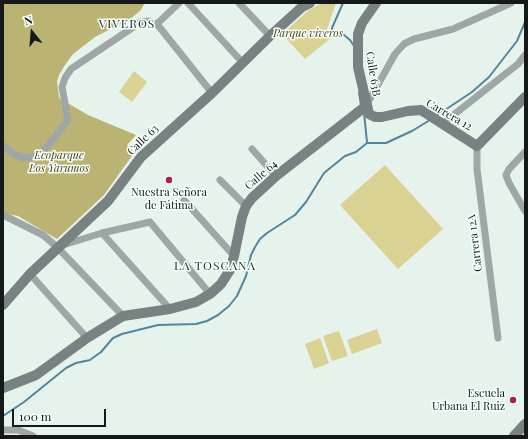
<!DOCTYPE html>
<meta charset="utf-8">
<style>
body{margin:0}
#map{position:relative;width:528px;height:439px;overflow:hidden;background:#e5f3ec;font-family:"Playfair Display",serif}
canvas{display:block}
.frame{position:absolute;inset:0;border:4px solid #151a18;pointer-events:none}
.north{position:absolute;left:12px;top:12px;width:40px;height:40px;-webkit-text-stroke:3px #f6fffb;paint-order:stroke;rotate:343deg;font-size:11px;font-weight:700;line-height:16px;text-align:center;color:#151a18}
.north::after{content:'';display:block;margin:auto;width:14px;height:18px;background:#151a18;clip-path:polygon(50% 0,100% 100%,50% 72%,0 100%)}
.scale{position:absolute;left:12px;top:409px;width:94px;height:18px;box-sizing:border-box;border:2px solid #151a18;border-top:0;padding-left:5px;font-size:12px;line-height:14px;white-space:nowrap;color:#151a18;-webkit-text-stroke:3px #f6fffb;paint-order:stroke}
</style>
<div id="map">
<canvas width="528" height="439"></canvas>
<div class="frame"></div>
<div class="north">N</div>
<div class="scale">100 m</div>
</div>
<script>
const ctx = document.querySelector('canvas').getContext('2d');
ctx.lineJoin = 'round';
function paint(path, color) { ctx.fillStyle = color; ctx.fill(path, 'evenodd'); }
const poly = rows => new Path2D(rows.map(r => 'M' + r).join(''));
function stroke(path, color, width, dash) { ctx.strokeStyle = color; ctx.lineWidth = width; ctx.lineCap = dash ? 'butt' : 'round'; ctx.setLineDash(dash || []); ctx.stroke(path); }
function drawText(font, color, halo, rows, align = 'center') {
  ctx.font = font + ' "Playfair Display",serif'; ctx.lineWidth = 3; ctx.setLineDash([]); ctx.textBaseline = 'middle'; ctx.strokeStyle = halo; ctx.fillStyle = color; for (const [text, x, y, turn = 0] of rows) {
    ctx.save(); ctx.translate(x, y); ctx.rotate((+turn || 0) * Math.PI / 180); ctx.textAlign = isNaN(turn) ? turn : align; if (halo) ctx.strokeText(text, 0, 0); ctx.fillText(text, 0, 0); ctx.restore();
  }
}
paint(poly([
 [322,3,336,3,326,32,331,38,305,59,282,34,309,10],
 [134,71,147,82,132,102,119,92],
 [385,165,443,229,398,269,340,205],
 [377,329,382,343,352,354,347,340],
 [339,331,348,356,332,361,323,336],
 [320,338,329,363,314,369,305,344]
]), '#d9d292');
paint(poly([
 [3,3,145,3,140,11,130,19,95,37,73,54,65,65,59,75,57,82,59,98,88,115,136,135,127,145,134,153,104,195,57,239,18,216,3,213]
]), '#bab373');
stroke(poly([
 [343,3,332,28,332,32,333,35,344,35,350,40,354,46],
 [359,92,361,105],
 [364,113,367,142],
 [436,116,472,92,489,77,517,41,525,22],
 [3,416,24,402,66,368,76,363,90,360,101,352,113,338,122,334,158,325,196,324,207,321,218,315,229,306,237,296,246,276,251,255,255,247,260,239,267,233,295,215,306,202,324,173,345,156,356,152,367,143,386,143,412,131,430,120]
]), '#54859c', 2);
stroke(poly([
 [188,3,243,63],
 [239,3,270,36],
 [157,24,212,93],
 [157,24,179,3],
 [366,106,395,54,404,44,414,39,453,29,511,3],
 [442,124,518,64,525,55],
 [3,145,13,154,23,158,34,157,42,153,68,120,62,87,65,78,71,69,141,22,149,21,157,24],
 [477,146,477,169,498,338],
 [252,149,276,176],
 [525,152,509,169,506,175,509,183,525,211],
 [220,180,246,206],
 [184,200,234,256],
 [3,215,43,235,57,247,123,316],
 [102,233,170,309],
 [63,245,102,233,150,222,210,294],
 [30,274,87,338],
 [3,430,18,430,33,436]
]), '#9fa6a6', 7);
stroke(poly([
 [376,3,362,23,358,34,358,67,369,114,375,117,382,117,408,111,421,110,477,146,525,97],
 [3,305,30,274,108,201,141,157,212,93,270,36,302,7,310,3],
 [3,388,36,375,87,338,123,316,170,309,196,302,210,294,221,284,230,270,234,256,242,217,246,206,252,198,276,176,366,106],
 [514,436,525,424]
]), '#798283', 10);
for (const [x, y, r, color] of [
 [169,180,4,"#af1e51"],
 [513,400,4,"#af1e51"]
]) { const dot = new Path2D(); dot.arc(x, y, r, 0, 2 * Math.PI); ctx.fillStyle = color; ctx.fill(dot); stroke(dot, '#f6fffb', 1.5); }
drawText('italic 11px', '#4b4614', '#f6fffb', [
 ["Parque viveros",308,34],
 ["Ecoparque",59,156],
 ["Los Yarumos",59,169]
]);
drawText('11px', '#151a18', '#f6fffb', [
 ["Calle 63B",373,74,81],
 ["Carrera 12",449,115,30],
 ["Calle 63",143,140,-44],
 ["Calle 64",261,175,-41],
 ["Carrera 12A",475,243,-97]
]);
drawText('11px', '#151a18', '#f6fffb', [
 ["Nuestra Señora",169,193],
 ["de Fátima",169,206],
 ["Escuela",505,394,"right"],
 ["Urbana El Ruiz",505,407,"right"]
]);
ctx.letterSpacing = '1px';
drawText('12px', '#25302b', '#f6fffb', [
 ["VIVEROS",127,24],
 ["LA TOSCANA",215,266]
]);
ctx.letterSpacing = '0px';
</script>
